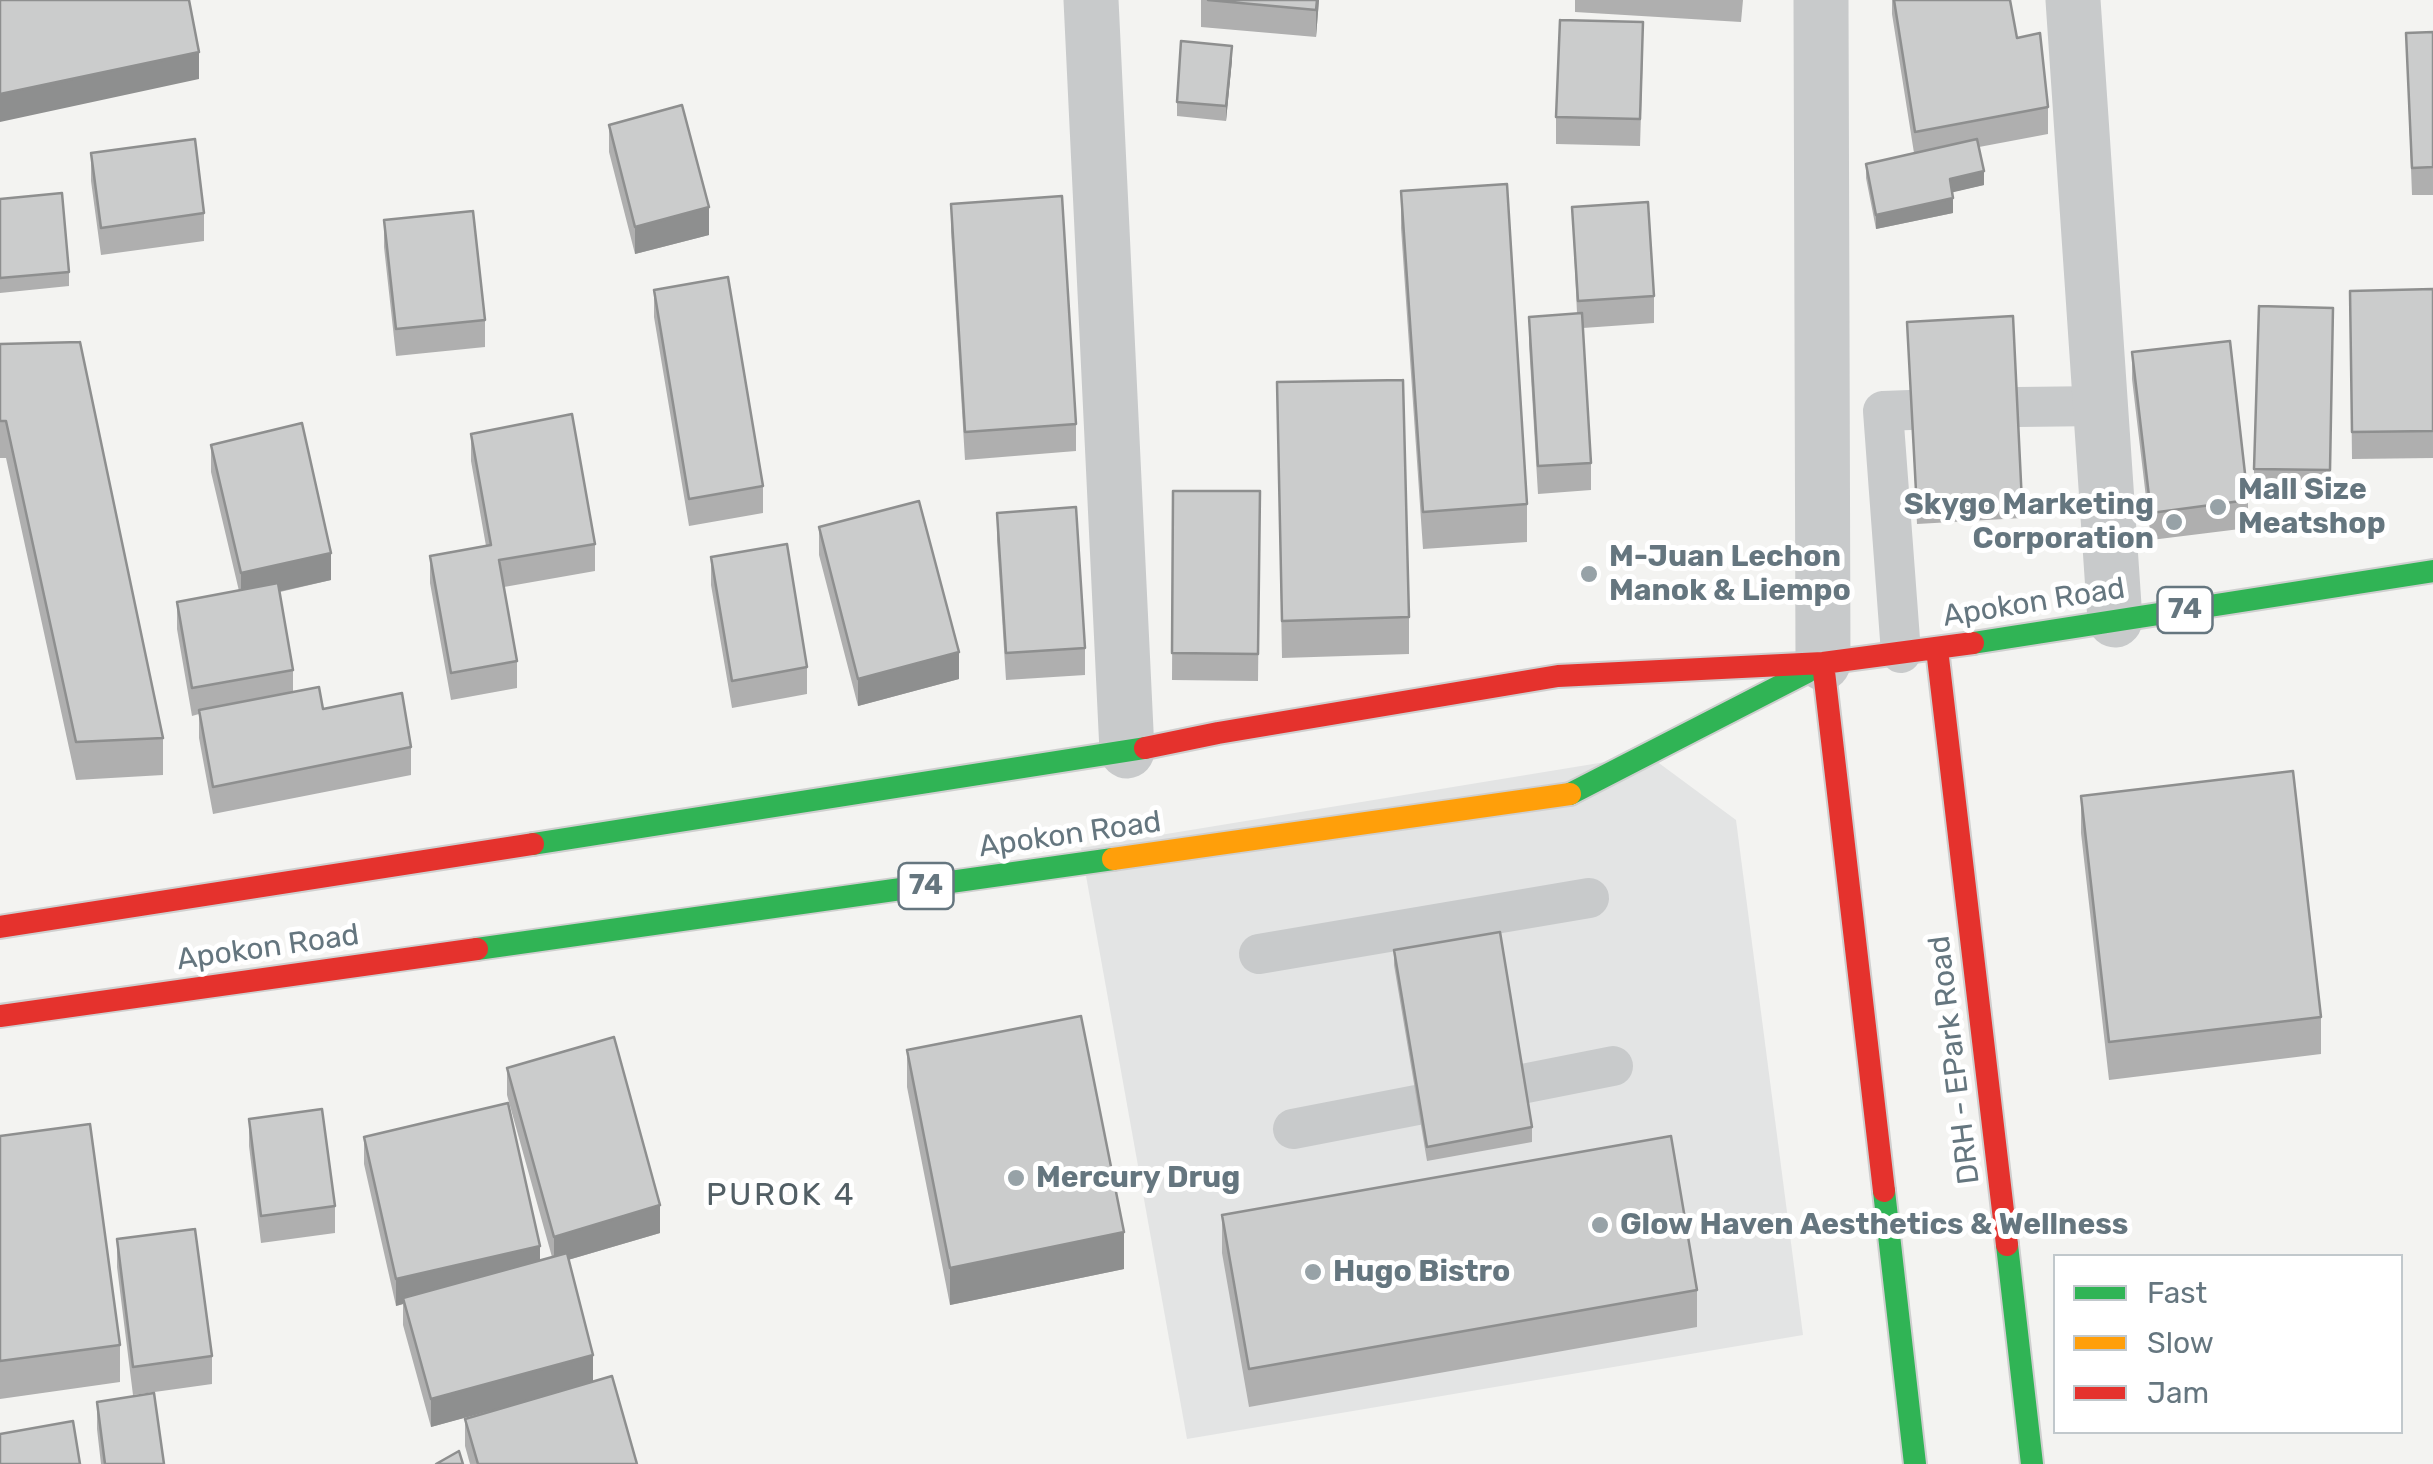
<!DOCTYPE html>
<style>
body{margin:0}
#map{position:relative;width:2433px;height:1464px;overflow:hidden;background:#f3f3f1;font-family:Rubik,sans-serif}
canvas{display:block}
.legend{position:absolute;left:2053px;top:1254px;width:350px;height:180px;box-sizing:border-box;background:#fff;border:2px solid #c1c8cc;margin:0;padding:12px 18px;list-style:none;font-size:30px;color:#65767f}
.legend li{display:flex;align-items:center;gap:20px;height:50px}
.legend b{width:50px;border:2px solid #c1c8cc}
</style>
<div id="map">
<canvas width="2433" height="1464"></canvas>
<ul class="legend">
<li><b style="height:12px;background:#30b455"></b>Fast</li>
<li><b style="height:12px;background:#ff9f0a"></b>Slow</li>
<li><b style="height:12px;background:#e5322d"></b>Jam</li>
</ul>
</div>
<script>
const ctx = document.querySelector('canvas').getContext('2d');
ctx.lineJoin = 'round';
function paint(path, color) { ctx.fillStyle = color; ctx.fill(path, 'evenodd'); }
const poly = rows => new Path2D(rows.map(r => 'M' + r).join(''));
function stroke(path, color, width, dash) { ctx.strokeStyle = color; ctx.lineWidth = width; ctx.lineCap = dash ? 'butt' : 'round'; ctx.setLineDash(dash || []); ctx.stroke(path); }
function drawText(font, color, halo, rows, align = 'center') {
  ctx.font = font + ' Rubik,sans-serif'; ctx.lineWidth = 10; ctx.setLineDash([]); ctx.textBaseline = 'middle'; ctx.strokeStyle = halo; ctx.fillStyle = color; for (const [text, x, y, turn = 0] of rows) {
    ctx.save(); ctx.translate(x, y); ctx.rotate((+turn || 0) * Math.PI / 180); ctx.textAlign = isNaN(turn) ? turn : align; if (halo) ctx.strokeText(text, 0, 0); ctx.fillText(text, 0, 0); ctx.restore();
  }
}
paint(poly([
 [1648,755,1736,820,1803,1335,1187,1439,1081,848]
]), '#e3e4e4');
const fast = poly([
 [1973,643,2433,571],
 [1570,794,1807,672],
 [533,844,1145,748],
 [477,949,1113,859],
 [1884,1191,1915,1464],
 [2007,1245,2032,1464]
]);
const slow = poly([
 [1113,859,1570,794]
]);
const jam = poly([
 [1937,649,2007,1245],
 [1823,663,1884,1191],
 [1145,748,1218,733,1558,676,1823,663,1973,643],
 [0,927,533,844],
 [0,1016,477,949]
]);
stroke(fast, '#cfcfcf', 26);
stroke(slow, '#cfcfcf', 26);
stroke(jam, '#cfcfcf', 26);
stroke(poly([
 [2018,407,2101,406],
 [1901,653,1883,411,1910,410],
 [1259,954,1589,898],
 [1522,1084,1613,1066],
 [1293,1129,1417,1105]
]), '#c8cacb', 40);
stroke(poly([
 [1091,0,1127,751],
 [1821,0,1823,663],
 [2073,0,2115,620]
]), '#c8cacb', 55);
stroke(fast, '#30b455', 22);
stroke(slow, '#ff9f0a', 22);
stroke(jam, '#e5322d', 22);
paint(poly([
 [1201,0,1319,0,1316,37,1201,27],
 [1575,0,1743,0,1741,22,1575,12],
 [1892,0,2010,0,2017,38,2048,107,2048,134,1979,147,1984,185,1952,192,1953,213,1876,229,1866,178,1866,164,1914,153,1892,14],
 [2433,32,2433,195,2412,195,2406,33],
 [1643,49,1640,146,1556,144,1556,117],
 [1232,60,1226,121,1177,116,1177,102],
 [609,125,709,235,635,254,609,152],
 [91,153,204,213,204,241,101,255,91,181],
 [1401,191,1527,504,1527,542,1423,549,1401,228],
 [0,199,69,272,69,286,0,293],
 [951,204,1076,424,1076,451,965,460,951,231],
 [1572,207,1654,296,1654,323,1583,328,1591,463,1591,490,1538,494,1529,344,1529,317,1577,313],
 [384,220,485,320,485,347,396,356,384,247],
 [2433,289,2433,458,2352,459,2350,291],
 [654,290,763,486,763,513,689,526,654,317],
 [2333,308,2330,497,2254,496,2254,469],
 [1907,322,2022,503,2022,518,1917,524],
 [0,344,163,738,163,775,76,780,6,458,0,458],
 [2132,352,2248,500,2248,528,2151,540,2132,379],
 [1277,382,1409,617,1409,654,1282,658],
 [471,434,595,544,595,571,504,587,517,661,517,688,451,700,430,583,430,556,486,546,471,461],
 [211,445,331,580,280,592,293,670,293,692,323,709,411,747,411,775,213,814,199,738,199,714,192,716,177,629,177,602,239,591,211,472],
 [1173,491,1260,491,1258,681,1172,680],
 [997,513,1085,648,1085,675,1006,680,997,540],
 [819,527,959,679,858,706,819,555],
 [711,557,807,667,807,694,732,708,711,585],
 [2081,796,2321,1017,2321,1054,2109,1080,2081,833],
 [1394,950,1532,1127,1532,1142,1427,1161,1394,965],
 [907,1050,1124,1269,950,1305,907,1087],
 [507,1068,660,1233,568,1260,593,1382,637,1464,470,1464,465,1446,465,1419,531,1399,431,1427,403,1325,403,1304,396,1306,364,1164,364,1137,540,1260,552,1257,507,1095],
 [249,1119,335,1206,335,1233,261,1243,249,1146],
 [0,1136,120,1345,120,1382,0,1399],
 [1222,1215,1697,1290,1697,1327,1249,1407,1222,1253],
 [117,1239,212,1356,212,1384,133,1395,117,1267],
 [97,1402,164,1464,101,1464,97,1429]
]), '#afafaf');
paint(poly([
 [1317,0,1319,0,1316,37,1316,10],
 [1232,46,1232,60,1226,121,1226,106],
 [199,52,199,79,0,122,0,94],
 [1984,171,1984,185,1950,193,1950,179],
 [1953,198,1953,213,1876,229,1876,215],
 [709,207,709,235,635,254,635,227],
 [331,553,331,580,241,600,241,573],
 [959,652,959,679,858,706,858,679],
 [660,1205,660,1233,554,1264,554,1237],
 [1124,1232,1124,1269,950,1305,950,1268],
 [540,1246,540,1273,403,1298,403,1304,396,1306,396,1279],
 [593,1355,593,1383,431,1427,431,1399]
]), '#8e8f8f');
const building = poly([
 [0,0,189,0,199,52,0,94,0,0],
 [1208,0,1317,0,1316,10,1208,0],
 [1894,0,2010,0,2017,38,2040,33,2048,107,1915,132,1894,0],
 [1560,20,1643,22,1640,119,1556,117,1560,20],
 [2433,32,2433,167,2412,168,2406,33,2433,32],
 [1181,41,1232,46,1226,106,1177,102,1181,41],
 [682,105,709,207,635,227,609,125,682,105],
 [195,139,204,213,101,228,91,153,195,139],
 [1977,139,1984,171,1950,179,1953,198,1876,215,1866,164,1977,139],
 [1507,184,1527,504,1423,512,1401,191,1507,184],
 [62,193,69,272,0,278,0,199,62,193],
 [1062,196,1076,424,965,432,951,204,1062,196],
 [1648,202,1654,296,1578,301,1572,207,1648,202],
 [473,211,485,320,396,329,384,220,473,211],
 [728,277,763,486,689,499,654,290,728,277],
 [2433,289,2433,431,2352,432,2350,291,2433,289],
 [2259,306,2333,308,2330,470,2254,469,2259,306],
 [1582,313,1591,463,1538,466,1529,317,1582,313],
 [2013,316,2022,503,1917,510,1907,322,2013,316],
 [2230,341,2248,500,2151,513,2132,352,2230,341],
 [80,342,163,738,76,742,6,421,0,421,0,344,80,342],
 [1403,380,1409,617,1282,621,1277,382,1403,380],
 [572,414,595,544,499,560,517,661,451,673,430,556,491,545,471,434,572,414],
 [302,423,331,553,241,573,211,445,302,423],
 [1173,491,1260,491,1258,654,1172,653,1173,491],
 [919,501,959,652,858,679,819,527,919,501],
 [1076,507,1085,648,1006,653,997,513,1076,507],
 [787,544,807,667,732,681,711,557,787,544],
 [278,583,293,670,192,688,177,602,278,583],
 [319,687,323,709,402,693,411,747,213,787,199,710,319,687],
 [2293,771,2321,1017,2109,1042,2081,796,2293,771],
 [1500,932,1532,1127,1427,1147,1394,950,1500,932],
 [1081,1016,1124,1232,950,1268,907,1050,1081,1016],
 [614,1037,660,1205,554,1237,507,1068,614,1037],
 [508,1103,540,1246,396,1279,364,1137,508,1103],
 [322,1109,335,1206,261,1216,249,1119,322,1109],
 [90,1124,120,1345,0,1361,0,1136,90,1124],
 [1671,1136,1697,1290,1249,1369,1222,1215,1671,1136],
 [195,1229,212,1356,133,1367,117,1239,195,1229],
 [567,1253,593,1355,431,1399,403,1298,567,1253],
 [612,1376,637,1464,478,1464,465,1419,612,1376],
 [154,1393,164,1464,105,1464,97,1402,154,1393],
 [73,1421,80,1464,0,1464,0,1434,73,1421],
 [459,1451,463,1464,436,1464,459,1451]
]);
paint(building, '#cbcccc');
stroke(building, '#8e8f8f', 2.5);
for (const [x, y, r, color] of [
 [2218,507,10,"#97a2a7"],
 [2174,522,10,"#97a2a7"],
 [1589,574,10,"#97a2a7"],
 [1016,1178,10,"#97a2a7"],
 [1600,1225,10,"#97a2a7"],
 [1313,1272,10,"#97a2a7"]
]) { const dot = new Path2D(); dot.arc(x, y, r, 0, 2 * Math.PI); ctx.fillStyle = color; ctx.fill(dot); stroke(dot, '#fff', 4); }
for (const [x, y, w] of [
 [2185,610,55],
 [926,886,55]
]) { const box = new Path2D(); box.roundRect(x - w / 2, y - 23, w, 46, 8); ctx.fillStyle = '#fff'; ctx.fill(box); stroke(box, '#65767f', 2.5); }
drawText('bold 28px', '#65767f', null, [
 ["74",2185,610],
 ["74",926,886]
]);
drawText('bold 30px', '#65767f', '#fff', [
 ["Mall Size",2238,490],
 ["Meatshop",2238,524],
 ["Skygo Marketing",2154,505,"right"],
 ["Corporation",2154,539,"right"],
 ["M-Juan Lechon",1609,557],
 ["Manok & Liempo",1609,591],
 ["Mercury Drug",1036,1178],
 ["Glow Haven Aesthetics & Wellness",1620,1225],
 ["Hugo Bistro",1333,1272]
], 'left');
drawText('30px', '#65767f', '#fff', [
 ["Apokon Road",2034,603,-9],
 ["Apokon Road",1070,835,-8],
 ["Apokon Road",268,948,-8],
 ["DRH - EPark Road",1955,1060,-97]
]);
ctx.letterSpacing = '2.5px';
drawText('32px', '#525f65', '#fff', [
 ["PUROK 4",781,1196]
]);
ctx.letterSpacing = '0px';
</script>
